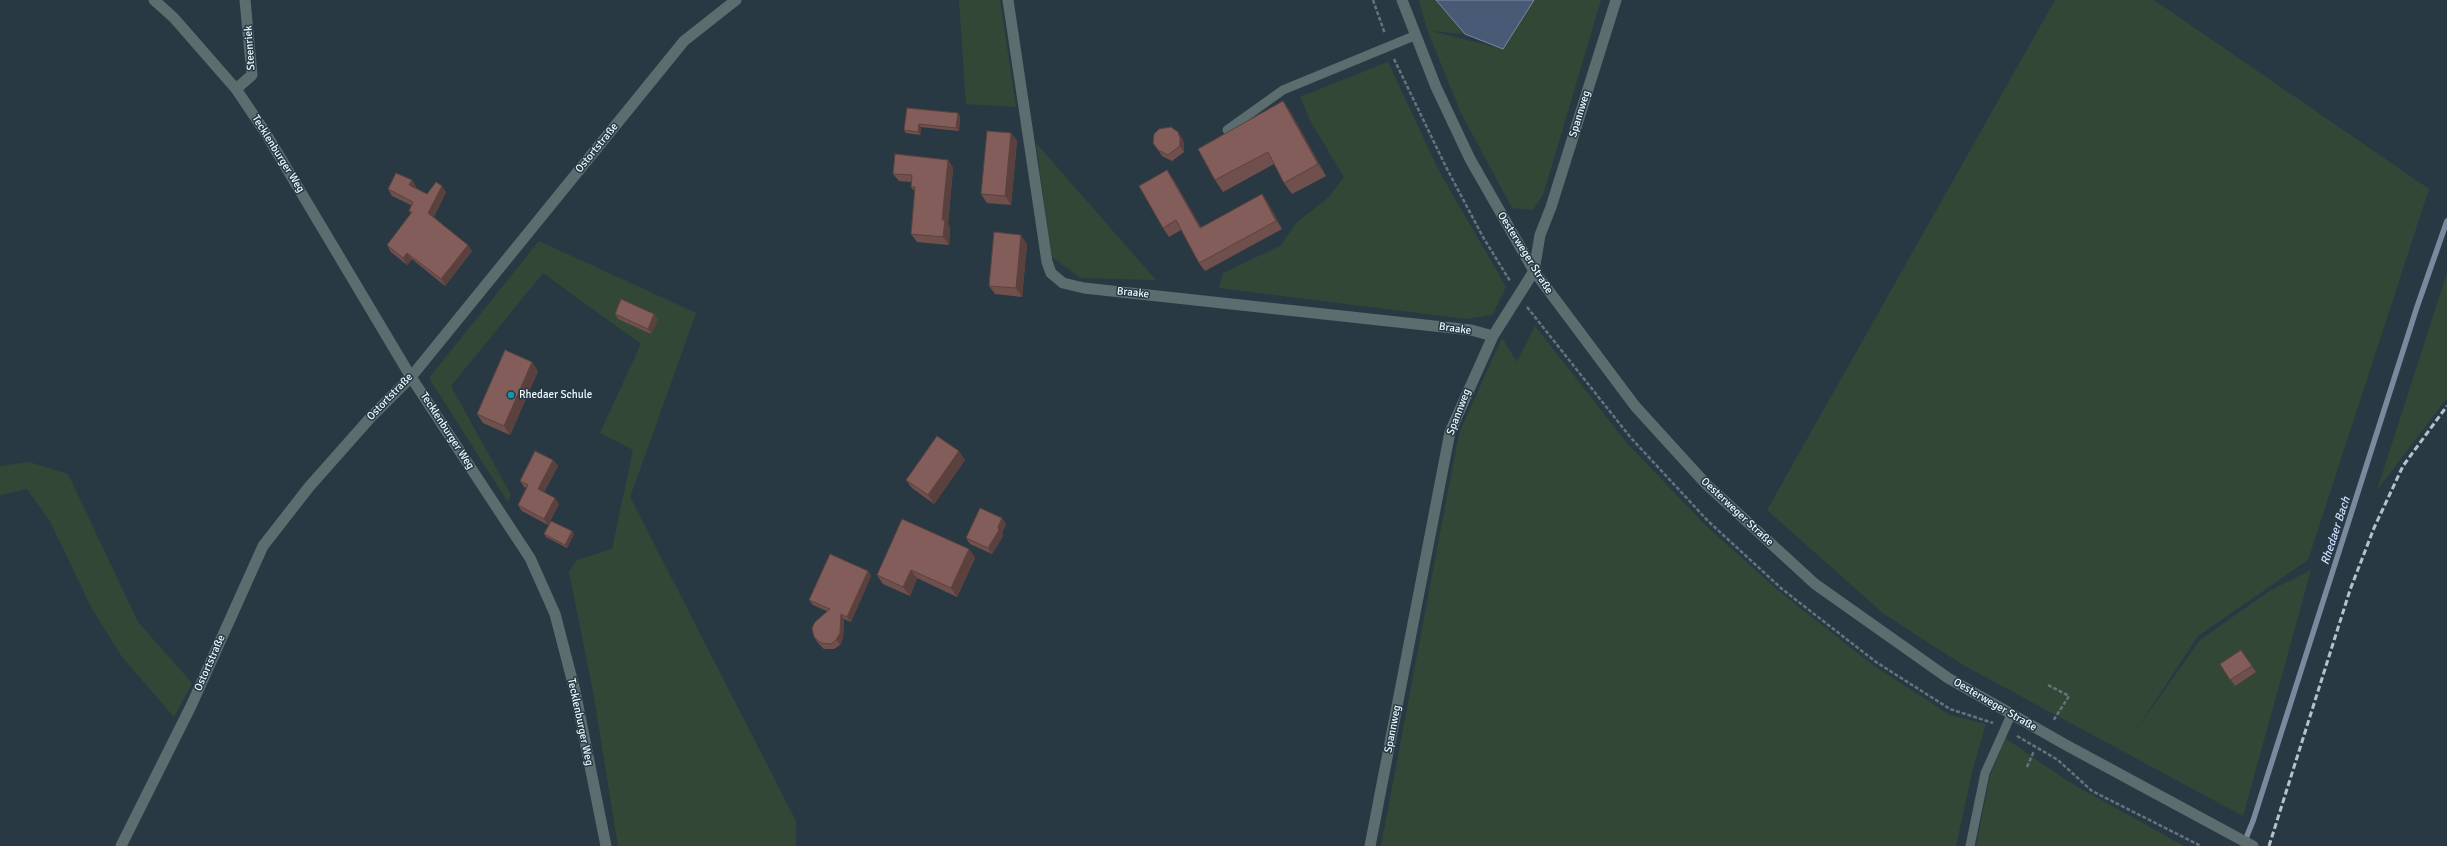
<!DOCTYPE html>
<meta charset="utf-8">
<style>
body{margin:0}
canvas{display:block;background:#293944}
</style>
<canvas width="2447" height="846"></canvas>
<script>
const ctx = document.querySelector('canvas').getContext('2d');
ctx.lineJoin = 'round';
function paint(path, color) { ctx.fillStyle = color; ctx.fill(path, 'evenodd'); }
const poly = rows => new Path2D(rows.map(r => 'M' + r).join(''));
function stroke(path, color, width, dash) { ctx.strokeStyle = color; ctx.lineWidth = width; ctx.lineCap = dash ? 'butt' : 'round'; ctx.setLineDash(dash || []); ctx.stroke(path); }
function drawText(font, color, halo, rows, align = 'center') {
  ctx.font = font + ' Signika,sans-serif'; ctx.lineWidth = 3; ctx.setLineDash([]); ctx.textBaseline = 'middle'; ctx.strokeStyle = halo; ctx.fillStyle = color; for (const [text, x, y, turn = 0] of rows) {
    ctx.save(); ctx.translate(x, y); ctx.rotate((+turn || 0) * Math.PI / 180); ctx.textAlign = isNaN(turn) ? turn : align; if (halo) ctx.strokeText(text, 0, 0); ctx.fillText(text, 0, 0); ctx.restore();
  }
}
paint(poly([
 [959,0,1000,0,1016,107,966,104],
 [1419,0,1436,0,1465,34,1431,31,1503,49,1534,0,1601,0,1543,195,1533,210,1512,208,1461,113,1427,29],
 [2055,0,2154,0,2429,189,2308,560,2198,636,2134,733,2200,640,2271,590,2311,570,2243,816,1963,665,1884,614,1767,510],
 [1388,62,1439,171,1506,287,1492,315,1466,319,1219,288,1223,273,1280,246,1297,222,1328,198,1344,177,1311,122,1300,97],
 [1036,143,1156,280,1081,278,1052,257],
 [539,241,696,313,630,497,796,821,796,846,618,846,593,691,569,572,577,560,612,549,633,450,600,433,641,344,543,273,451,386,511,495,508,502,429,378],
 [2447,273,2447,398,2377,490],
 [1535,326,1626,442,1706,526,1780,592,1874,666,1950,715,1986,724,1973,768,1956,846,1381,846,1459,433,1502,338,1517,362],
 [29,462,68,474,138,622,192,683,174,717,122,657,91,607,50,521,27,489,0,495,0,466],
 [2005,738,2069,782,2184,846,1976,846,1990,776]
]), '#324736');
const water = poly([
 [1436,0,1534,0,1503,49,1465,34,1436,0]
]);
paint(water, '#495a76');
stroke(water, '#7a899e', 1);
stroke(poly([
 [2244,843,2253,821,2417,307,2447,221]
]), '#7a899e', 5.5);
stroke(poly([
 [1373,0,1385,34],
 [1394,59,1446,167,1483,237,1510,281],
 [1527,307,1631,438,1708,521,1782,589,1876,662,1950,709,1993,723],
 [2048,685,2069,696,2053,721],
 [2017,736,2058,760,2092,791,2201,846],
 [2027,767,2034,751]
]), '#65737d', 2.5, [4, 2]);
stroke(poly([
 [1227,130,1283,90,1414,36],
 [1970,846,1985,773,2011,715]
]), '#5b6d6e', 9);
stroke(poly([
 [154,0,174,18,236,89,265,132,411,377,530,558,555,614,575,691,606,846],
 [1008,0,1047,262,1051,273,1063,283,1084,288,1471,330,1493,336],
 [236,89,252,75,245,0],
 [121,846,191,706,263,546,309,487,371,417,411,377,684,41,736,0],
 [1370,846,1450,432,1493,336,1534,271,1540,235,1551,207,1616,0]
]), '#5b6d6e', 11);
stroke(poly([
 [1402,0,1436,87,1470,159,1534,271,1635,406,1706,484,1815,584,1948,678,2066,745,2253,846]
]), '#5b6d6e', 11);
stroke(poly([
 [2269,846,2350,590,2374,528,2403,466,2447,406]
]), '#b6c2ca', 3, [6, 3]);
paint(poly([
 [1283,101,1291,113,1326,176,1292,194,1284,183,1274,164,1223,192,1215,180],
 [907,108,960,116,959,131,921,127,920,135,906,133,904,130],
 [1011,133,1017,141,1011,205,987,203,981,194],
 [1182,138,1184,144,1184,152,1172,161,1162,156,1158,150],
 [948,160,953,168,948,224,950,228,949,245,917,242,911,234,915,192,911,187,911,182,899,181,893,174],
 [1173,179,1201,228,1268,203,1282,229,1205,271,1199,263,1181,230,1169,237,1163,228],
 [412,180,416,187,416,188,427,194,446,192,434,217,472,251,445,286,412,259,407,265,391,252,387,245,411,214,409,211,411,205,392,196,388,189],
 [1027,244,1022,297,995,294,989,286],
 [615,314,654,314,658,319,651,334,618,319],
 [538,371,510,435,483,423,477,414],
 [553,460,558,466,544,492,559,504,548,525,522,511,518,505,527,488,524,487,520,481],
 [965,460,934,504,912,488,906,480],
 [1006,524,1002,533,1003,536,992,554,970,544,966,538],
 [572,531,574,534,567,548,546,537,544,534],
 [969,549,975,558,957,597,917,578,910,596,883,584,877,575],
 [868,571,871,576,851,622,844,619,843,638,840,645,834,649,824,649,818,643,814,637,827,611,813,605,809,600],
 [2241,650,2256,672,2235,686,2220,664]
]), '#70504d');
paint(poly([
 [1283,101,1291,113,1326,176,1318,164],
 [958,113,960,116,959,131,956,128],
 [919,124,921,127,920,135,918,132],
 [1178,132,1182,138,1184,144,1184,152,1180,146],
 [1011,133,1017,141,1011,205,1005,196],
 [948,160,953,168,948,224,950,228,949,245,943,237,942,220],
 [1167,170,1173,179,1207,237,1200,228],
 [412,180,416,187,414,191,409,185],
 [442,186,446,192,433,219,428,213],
 [1262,194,1268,203,1282,229,1276,221],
 [1021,235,1027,244,1022,297,1016,288],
 [468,245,472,251,445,286,441,279],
 [407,253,412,259,407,265,403,258],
 [654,314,658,319,651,334,648,329],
 [532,362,538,371,510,435,504,426],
 [959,451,965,460,934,504,928,495],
 [553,460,558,466,542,495,538,489],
 [555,498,559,504,548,525,544,519],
 [1002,518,1006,524,1002,533,1003,536,992,554,988,548],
 [572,531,574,534,567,548,565,545],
 [969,549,975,558,957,597,951,588],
 [911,570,917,578,910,596,903,587],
 [868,571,871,576,851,622,847,617],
 [841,614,844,619,843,638,840,645,836,640]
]), '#5b413e');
const building = poly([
 [1283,101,1318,164,1284,183,1268,152,1215,180,1198,149,1283,101],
 [907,108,958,113,956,128,919,124,918,132,904,130,907,108],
 [1171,127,1178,132,1180,138,1180,146,1168,155,1158,150,1153,143,1154,134,1159,129,1171,127],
 [987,131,1011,133,1005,196,981,194,987,131],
 [895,154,948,160,942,220,945,220,943,237,911,234,915,187,911,187,912,175,893,174,895,154],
 [1167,170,1200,228,1262,194,1276,221,1199,263,1176,220,1163,228,1139,186,1167,170],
 [396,173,412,180,409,185,427,194,436,182,442,186,428,213,468,245,441,279,407,253,403,258,387,245,412,212,409,211,413,202,388,189,396,173],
 [994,232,1021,235,1016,288,989,286,994,232],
 [621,299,654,314,648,329,615,314,621,299],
 [505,350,532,362,504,426,477,414,505,350],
 [937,436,959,451,928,495,906,480,937,436],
 [535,451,553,460,538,489,555,498,544,519,518,505,528,485,520,481,535,451],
 [980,508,1002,518,998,527,999,530,988,548,966,538,980,508],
 [902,519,969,549,951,588,911,570,903,587,877,575,902,519],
 [551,521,572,531,565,545,544,534,551,521],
 [830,554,868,571,847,617,841,614,840,633,836,640,831,644,821,643,814,637,812,628,815,622,830,609,809,600,830,554],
 [2241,650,2252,666,2230,680,2220,664,2241,650]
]);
paint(building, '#825d59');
stroke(building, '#5b413e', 1);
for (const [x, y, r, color] of [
 [511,395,4,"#0f9aa8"]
]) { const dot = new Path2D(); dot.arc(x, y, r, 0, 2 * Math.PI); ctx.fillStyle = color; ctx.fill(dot); stroke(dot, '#293944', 1.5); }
drawText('11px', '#ecf6fd', '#293944', [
 ["Steenriek",250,48,-94],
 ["Spannweg",1580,114,-73],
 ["Ostortstraße",597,148,-51],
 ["Tecklenburger Weg",278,154,58],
 ["Oesterweger Straße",1525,253,58],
 ["Braake",1133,293,6],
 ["Braake",1455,329,8],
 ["Ostortstraße",390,397,-46],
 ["Spannweg",1459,412,-69],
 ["Tecklenburger Weg",447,431,57],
 ["Oesterweger Straße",1737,512,43],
 ["Ostortstraße",210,663,-66],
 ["Oesterweger Straße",1995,705,30],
 ["Tecklenburger Weg",580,722,78],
 ["Spannweg",1393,729,-79]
]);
drawText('11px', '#ecf6fd', '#293944', [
 ["Rhedaer Schule",519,395]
], 'left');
drawText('italic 12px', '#ccdfff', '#293944', [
 ["Rhedaer Bach",2336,531,-72]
]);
</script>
